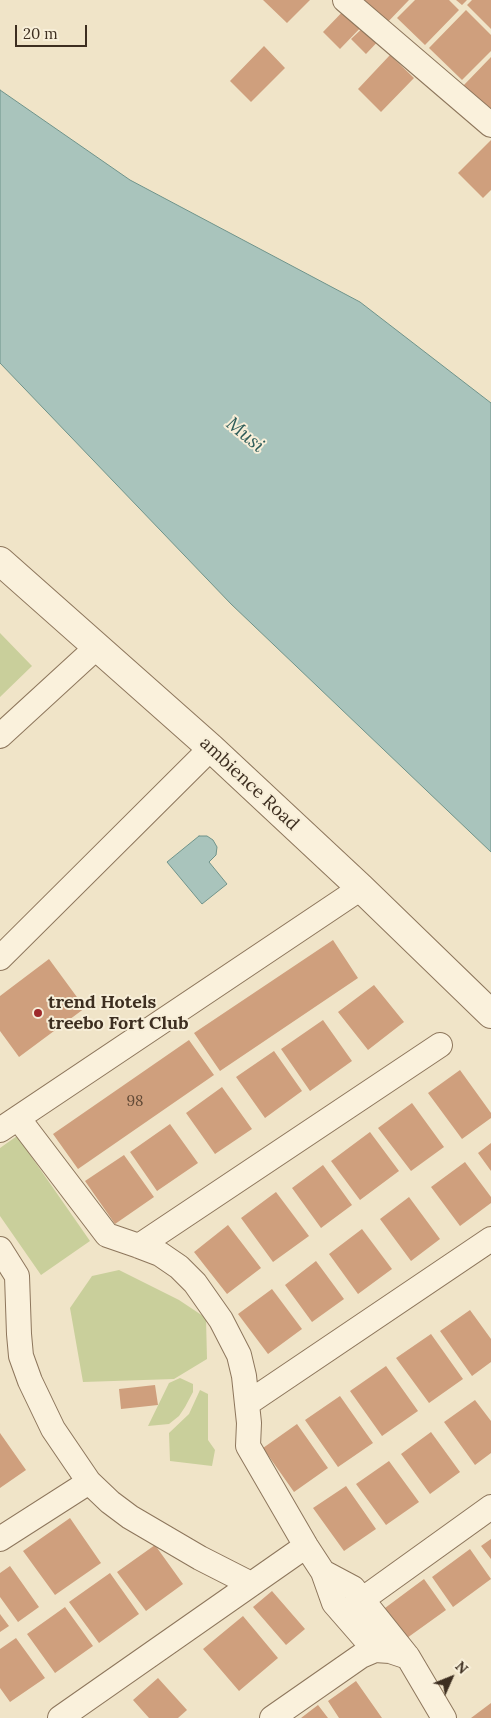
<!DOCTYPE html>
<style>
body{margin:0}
#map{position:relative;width:491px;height:1718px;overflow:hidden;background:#f0e4c8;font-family:Lora,serif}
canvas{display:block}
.north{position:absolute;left:426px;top:1653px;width:50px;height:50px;-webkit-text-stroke:4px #f7eed8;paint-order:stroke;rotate:46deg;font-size:14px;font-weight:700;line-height:20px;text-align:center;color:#3d2e20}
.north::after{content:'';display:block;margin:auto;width:18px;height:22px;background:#3d2e20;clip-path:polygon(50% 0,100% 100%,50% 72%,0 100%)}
.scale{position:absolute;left:15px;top:25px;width:72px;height:22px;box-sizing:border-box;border:2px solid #3d2e20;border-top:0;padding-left:6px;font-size:15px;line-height:18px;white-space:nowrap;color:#3d2e20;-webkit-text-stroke:4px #f7eed8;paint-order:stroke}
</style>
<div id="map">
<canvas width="491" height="1718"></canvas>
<div class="north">N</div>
<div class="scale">20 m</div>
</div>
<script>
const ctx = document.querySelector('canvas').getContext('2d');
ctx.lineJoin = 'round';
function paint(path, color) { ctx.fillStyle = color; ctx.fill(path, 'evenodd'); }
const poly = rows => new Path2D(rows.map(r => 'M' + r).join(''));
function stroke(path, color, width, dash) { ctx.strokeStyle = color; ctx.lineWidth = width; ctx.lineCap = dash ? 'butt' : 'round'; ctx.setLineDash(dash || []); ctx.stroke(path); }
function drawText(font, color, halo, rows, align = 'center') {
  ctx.font = font + ' Lora,serif'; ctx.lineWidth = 4; ctx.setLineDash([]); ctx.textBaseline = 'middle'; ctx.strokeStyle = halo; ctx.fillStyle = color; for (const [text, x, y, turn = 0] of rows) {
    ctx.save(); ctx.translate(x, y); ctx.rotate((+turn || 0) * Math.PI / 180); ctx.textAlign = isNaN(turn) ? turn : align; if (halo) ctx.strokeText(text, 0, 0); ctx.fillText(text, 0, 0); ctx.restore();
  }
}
paint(poly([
 [0,633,32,666,0,697],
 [17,1136,90,1241,41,1275,0,1216,0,1148],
 [119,1270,179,1300,206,1318,207,1359,174,1379,83,1382,70,1308,92,1276],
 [180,1378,193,1384,193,1392,185,1407,179,1416,169,1424,148,1426,169,1383],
 [200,1390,208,1394,208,1440,215,1450,212,1466,170,1461,169,1433,189,1414]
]), '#c9cf9b');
const water = poly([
 [0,90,130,180,360,302,491,403,491,852,231,604,0,363,0,90],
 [199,836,207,836,213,840,217,847,216,855,209,862,227,884,202,904,167,862,199,836]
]);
paint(water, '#a9c4bc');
stroke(water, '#6f938a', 1);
paint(poly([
 [263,0,310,0,287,23],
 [355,0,409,0,383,27],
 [415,0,449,0,459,10,425,45,397,18],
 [456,0,467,0,462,5],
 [472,0,491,0,491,29,467,5],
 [350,4,367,21,340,49,323,32],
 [466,10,491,35,491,51,462,80,429,48],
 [369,22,383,36,366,54,351,39],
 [264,46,285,68,251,102,230,81],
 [390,55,414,78,381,112,358,89],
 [491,57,491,114,463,86],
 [491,140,491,190,483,198,458,173],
 [333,940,358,978,220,1071,194,1033],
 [49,959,85,1008,19,1057,0,1031,0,996],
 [374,985,404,1022,368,1050,338,1012],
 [323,1020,352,1061,310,1091,281,1049],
 [189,1040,214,1075,78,1169,53,1134],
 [274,1051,302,1091,265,1118,236,1077],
 [460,1070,491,1113,491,1118,462,1139,428,1093],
 [222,1087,252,1129,215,1154,186,1113],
 [412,1103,444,1147,411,1171,378,1128],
 [170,1124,198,1163,157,1191,130,1152],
 [370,1132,399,1171,360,1200,331,1161],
 [491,1143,491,1171,478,1153],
 [124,1155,154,1197,115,1224,85,1181],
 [465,1162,491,1197,491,1203,460,1226,431,1187],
 [323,1165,352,1205,321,1228,292,1188],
 [276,1192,309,1236,273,1262,241,1218],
 [409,1197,440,1239,411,1261,380,1219],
 [228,1225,261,1268,227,1294,194,1252],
 [362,1229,392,1269,358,1294,329,1254],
 [316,1261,344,1299,312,1322,285,1285],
 [272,1289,302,1329,268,1354,238,1314],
 [470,1310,491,1339,491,1362,472,1376,440,1331],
 [431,1334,463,1379,429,1403,396,1358],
 [386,1366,418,1411,382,1436,350,1391],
 [155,1385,158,1405,121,1409,119,1389],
 [340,1396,373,1443,338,1467,305,1420],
 [475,1400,491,1421,491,1453,475,1465,444,1422],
 [297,1424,328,1468,294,1492,263,1448],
 [431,1432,460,1472,430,1494,401,1454],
 [0,1433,26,1470,0,1488],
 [389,1461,419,1502,386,1525,356,1484],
 [346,1486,376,1529,344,1551,313,1508],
 [70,1518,101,1563,55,1595,23,1551],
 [491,1539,491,1559,481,1546],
 [155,1545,183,1584,146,1611,117,1572],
 [470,1549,491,1579,453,1607,432,1577],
 [10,1566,39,1607,18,1622,0,1597,0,1573],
 [110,1573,139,1614,99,1643,69,1602],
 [424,1579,446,1610,407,1638,385,1608],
 [272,1591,305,1629,286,1645,253,1607],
 [65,1607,93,1646,55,1673,27,1634],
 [0,1614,9,1626,0,1632],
 [243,1616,278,1658,239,1691,203,1649],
 [16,1638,45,1678,10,1702,0,1688,0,1649],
 [158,1678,187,1710,178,1718,149,1718,133,1700],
 [356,1681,382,1718,339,1718,328,1701],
 [491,1703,491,1718,471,1718],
 [318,1705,328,1718,301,1718]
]), '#cf9f7d');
const minor = poly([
 [345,0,491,125],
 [0,736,97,647],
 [0,958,211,748],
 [18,1118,107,1235,139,1246,160,1254,179,1267,195,1283,221,1320,239,1355,244,1376,249,1423,248,1446,306,1546,323,1572],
 [0,1130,361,888],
 [139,1246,440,1045],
 [0,1249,17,1276,19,1334,21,1356,30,1381,53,1429,89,1482,110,1502,130,1517,200,1558,251,1584],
 [248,1403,491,1239],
 [0,1539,89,1482],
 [363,1599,491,1507],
 [375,1650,334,1603,323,1572,353,1588,408,1657],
 [60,1718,306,1546],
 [272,1718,361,1656,375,1650,390,1651,408,1657,444,1718]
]);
const tertiary = poly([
 [0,561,211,748,361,888,491,1014]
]);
stroke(minor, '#8d765c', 26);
stroke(tertiary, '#8d765c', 30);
stroke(minor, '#faf1dc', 24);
stroke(tertiary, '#faf1dc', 28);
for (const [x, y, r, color] of [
 [38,1013,5,"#9e2a2b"]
]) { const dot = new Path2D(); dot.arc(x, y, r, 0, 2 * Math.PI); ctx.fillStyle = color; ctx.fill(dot); stroke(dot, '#f7eed8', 2); }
drawText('15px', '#624a37', null, [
 ["98",135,1102]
]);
drawText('18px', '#3d2e20', '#f7eed8', [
 ["ambience Road",249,784,43]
]);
drawText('bold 18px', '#3d2e20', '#f7eed8', [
 ["trend Hotels",48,1003],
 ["treebo Fort Club",48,1024]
], 'left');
drawText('italic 19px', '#2f5d5a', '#f7eed8', [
 ["Musi",245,435,40]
]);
</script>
